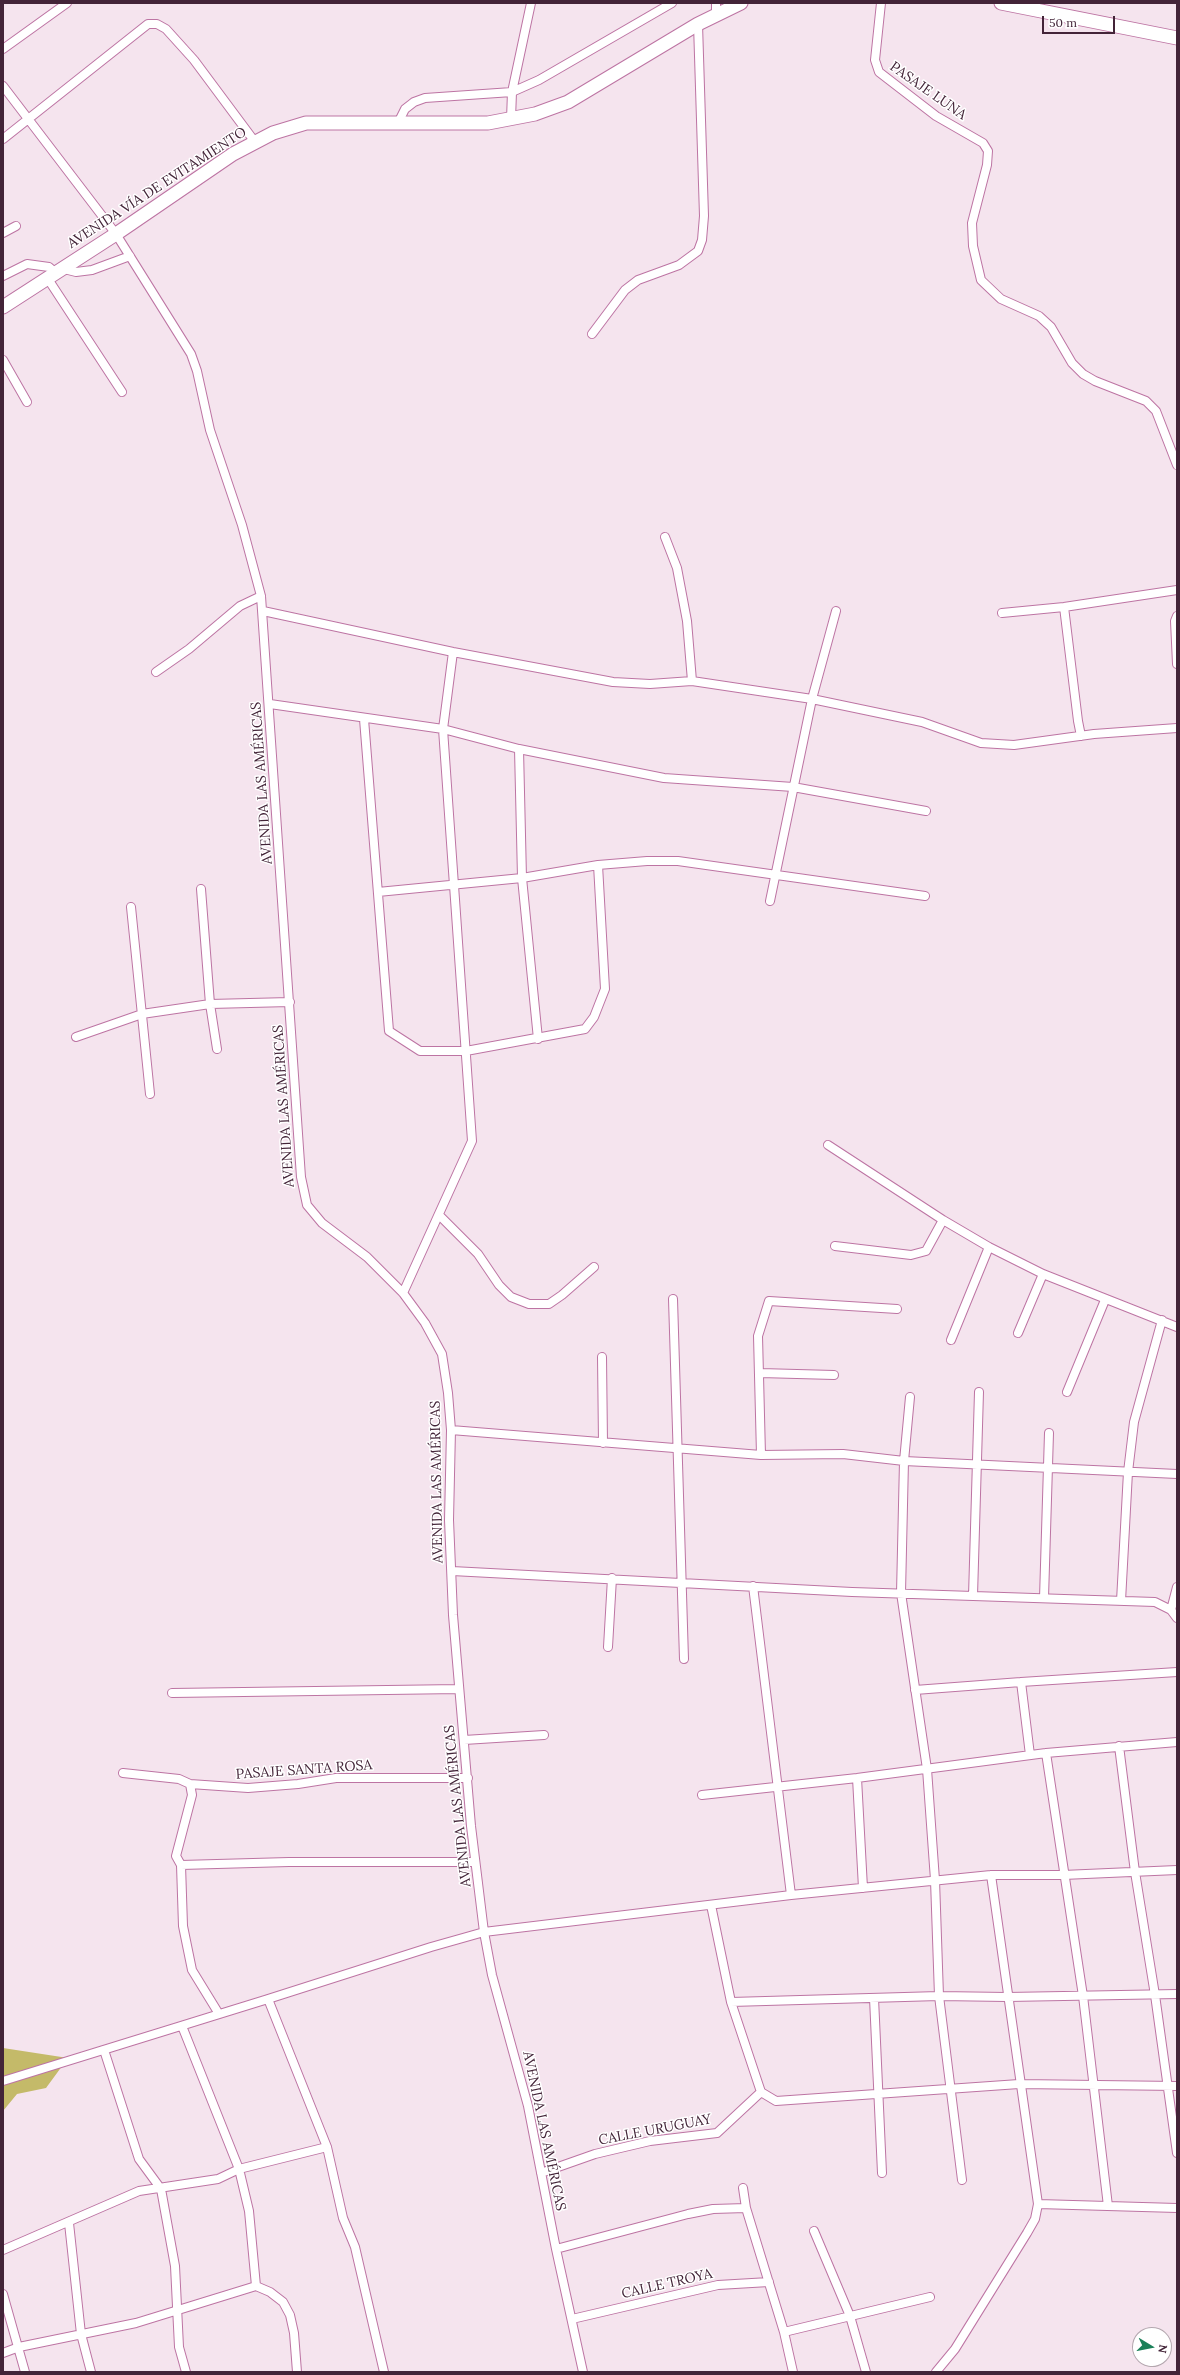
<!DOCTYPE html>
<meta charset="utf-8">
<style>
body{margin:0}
#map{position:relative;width:1180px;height:2375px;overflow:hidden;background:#f5e4ee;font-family:Lora,serif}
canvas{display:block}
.frame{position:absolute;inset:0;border:4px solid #432438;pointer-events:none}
.north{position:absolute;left:1132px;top:2327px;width:40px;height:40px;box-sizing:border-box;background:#fff;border:1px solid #b4a7af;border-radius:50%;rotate:100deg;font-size:11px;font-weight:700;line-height:16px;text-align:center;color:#432438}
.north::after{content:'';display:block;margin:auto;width:14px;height:18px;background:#1b8059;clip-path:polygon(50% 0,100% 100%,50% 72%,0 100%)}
.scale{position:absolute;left:1042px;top:16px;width:73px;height:18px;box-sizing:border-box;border:2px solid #432438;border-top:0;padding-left:5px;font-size:12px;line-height:14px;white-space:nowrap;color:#432438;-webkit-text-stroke:3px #fff;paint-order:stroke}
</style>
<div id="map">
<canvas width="1180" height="2375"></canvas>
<div class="frame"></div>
<div class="north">N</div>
<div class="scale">50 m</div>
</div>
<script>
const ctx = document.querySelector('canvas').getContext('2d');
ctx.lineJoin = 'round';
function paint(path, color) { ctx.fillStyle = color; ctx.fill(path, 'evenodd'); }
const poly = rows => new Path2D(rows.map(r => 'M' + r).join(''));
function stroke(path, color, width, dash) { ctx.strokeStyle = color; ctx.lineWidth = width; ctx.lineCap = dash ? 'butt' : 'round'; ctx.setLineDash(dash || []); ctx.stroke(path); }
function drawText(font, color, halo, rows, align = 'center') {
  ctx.font = font + ' Lora,serif'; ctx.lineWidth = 3; ctx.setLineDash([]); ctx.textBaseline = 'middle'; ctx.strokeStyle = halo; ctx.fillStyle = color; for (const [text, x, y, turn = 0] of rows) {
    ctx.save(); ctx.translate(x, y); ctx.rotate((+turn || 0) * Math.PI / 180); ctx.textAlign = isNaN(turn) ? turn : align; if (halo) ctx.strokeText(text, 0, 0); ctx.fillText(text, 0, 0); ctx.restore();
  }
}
paint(poly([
 [3,2048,68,2058,46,2088,17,2094,3,2111]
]), '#c4ba69');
const street = poly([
 [716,3,716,14],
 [881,3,875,60,879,72,936,116,983,143,988,151,987,165,972,223,973,246,981,280,1001,299,1039,316,1051,327,1072,363,1083,374,1095,381,1146,401,1156,411,1177,465],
 [3,49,67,3],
 [3,86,116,234,191,354,197,371,210,430,242,525,261,596,301,1177,307,1205,322,1223,367,1257,403,1293,425,1323,442,1354,448,1393,451,1430,449,1520,453,1615,471,1826,484,1932,492,1975,528,2106,556,2249,583,2372],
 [511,119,512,92,531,3],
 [398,123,405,109,414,102,425,98,512,92,539,80,672,3],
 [3,139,148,24,157,24,166,29,194,60,255,142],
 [3,233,16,226],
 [64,269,76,272,92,270,130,256],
 [3,276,27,264,49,267,57,274],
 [48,279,122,392],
 [592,334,625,290,638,280,679,265,698,251,702,240,704,216,698,24],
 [3,360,27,402],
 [665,537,677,568,687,621,692,681],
 [1064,607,1078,721,1081,736],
 [263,611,453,652,613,682,650,684,692,681,812,699,922,722,981,743,1014,745,1094,734,1177,728],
 [1002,613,1064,607,1177,590],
 [1177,616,1175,621,1177,664],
 [156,672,189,649,240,606,261,596],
 [270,704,443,729,519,749,664,778,793,787,926,811],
 [364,719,389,1031,420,1051,466,1051,585,1029,594,1017,605,989,598,865],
 [519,749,522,878,538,1039],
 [201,889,210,1004,217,1049],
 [378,892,522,878,598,865,647,861,678,861,925,896],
 [770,901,812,699,836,611],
 [131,907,150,1094],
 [76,1037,142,1014,210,1004,290,1002],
 [828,1145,943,1220,989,1247,1043,1274,1177,1327],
 [439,1215,478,1254,499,1285,511,1297,529,1304,549,1304,562,1295,594,1267],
 [835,1246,911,1255,926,1251,943,1220],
 [403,1293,472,1141,443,729,453,652],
 [673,1299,684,1659],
 [1018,1333,1043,1274],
 [951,1340,989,1247],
 [602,1357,603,1443],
 [760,1373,834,1375],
 [1067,1392,1105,1300],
 [910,1397,904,1461,901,1593,927,1769,935,1880,939,1996,962,2180],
 [451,1430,761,1455,843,1454,904,1461,1177,1474],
 [761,1455,758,1336,769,1301,897,1309],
 [452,1571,852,1592,1155,1602,1171,1610,1177,1618],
 [753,1586,791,1895],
 [973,1596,979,1392],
 [1044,1598,1049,1433],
 [1121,1601,1128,1472,1134,1422,1162,1320],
 [1171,1610,1177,1587],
 [608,1647,612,1578],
 [915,1690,1021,1682],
 [172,1693,459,1689],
 [464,1740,544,1735],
 [1119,1746,1135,1872,1155,1995,1177,2153],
 [1046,1753,1083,1996,1108,2206],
 [1030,1755,1021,1682,1177,1672],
 [123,1773,179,1779,190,1784,192,1795,176,1856,181,1865,289,1862,475,1862],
 [857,1778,863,1888],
 [190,1784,248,1788,298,1784,336,1778,468,1778],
 [702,1795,857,1778,1046,1753,1177,1742],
 [181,1865,183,1926,192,1970,219,2014],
 [711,1905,731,2002,761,2092,776,2101,1019,2084,1177,2086],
 [874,1998,882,2173],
 [731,2002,939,1996,1007,1997,1177,1994],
 [182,2026,239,2169,249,2211,256,2286],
 [104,2050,139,2159,161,2189,175,2266,179,2347,186,2372],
 [3,2081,268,1999],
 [541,2173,595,2154,650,2141,717,2133,761,2092],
 [743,2188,746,2208,784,2332,793,2372],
 [1038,2204,1177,2208],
 [69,2223,81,2334,91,2372],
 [814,2231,850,2316,866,2372],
 [556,2249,688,2214,713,2209,746,2208],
 [3,2250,139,2191,218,2179,239,2169,327,2147],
 [3,2294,25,2372],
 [572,2319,718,2285,769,2282],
 [784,2332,930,2297],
 [3,2353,19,2347,136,2323,256,2286,270,2292,283,2302,290,2315,294,2333,297,2372],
 [384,2372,355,2247,343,2218,327,2147,268,1999,431,1947,484,1932,791,1895,991,1875,1063,1875,1177,1870],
 [936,2372,955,2349,1027,2233,1035,2219,1038,2204,991,1875]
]);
const primary = poly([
 [1001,3,1177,38],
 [3,307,116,234,233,154,273,133,306,123,488,123,535,114,568,102,698,24,741,3]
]);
stroke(street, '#bd74a3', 10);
stroke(primary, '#bd74a3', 15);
stroke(street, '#fff', 8);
stroke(primary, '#fff', 13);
drawText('14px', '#432438', '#fff', [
 ["PASAJE LUNA",928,91,35],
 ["AVENIDA VÍA DE EVITAMIENTO",157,188,-33],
 ["AVENIDA LAS AMÉRICAS",262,783,-94],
 ["AVENIDA LAS AMÉRICAS",284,1106,-94],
 ["AVENIDA LAS AMÉRICAS",437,1482,-91],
 ["PASAJE SANTA ROSA",304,1770,-4],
 ["AVENIDA LAS AMÉRICAS",458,1806,-96],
 ["CALLE URUGUAY",655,2130,-11],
 ["AVENIDA LAS AMÉRICAS",544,2131,78],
 ["CALLE TROYA",667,2284,-13]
]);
</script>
